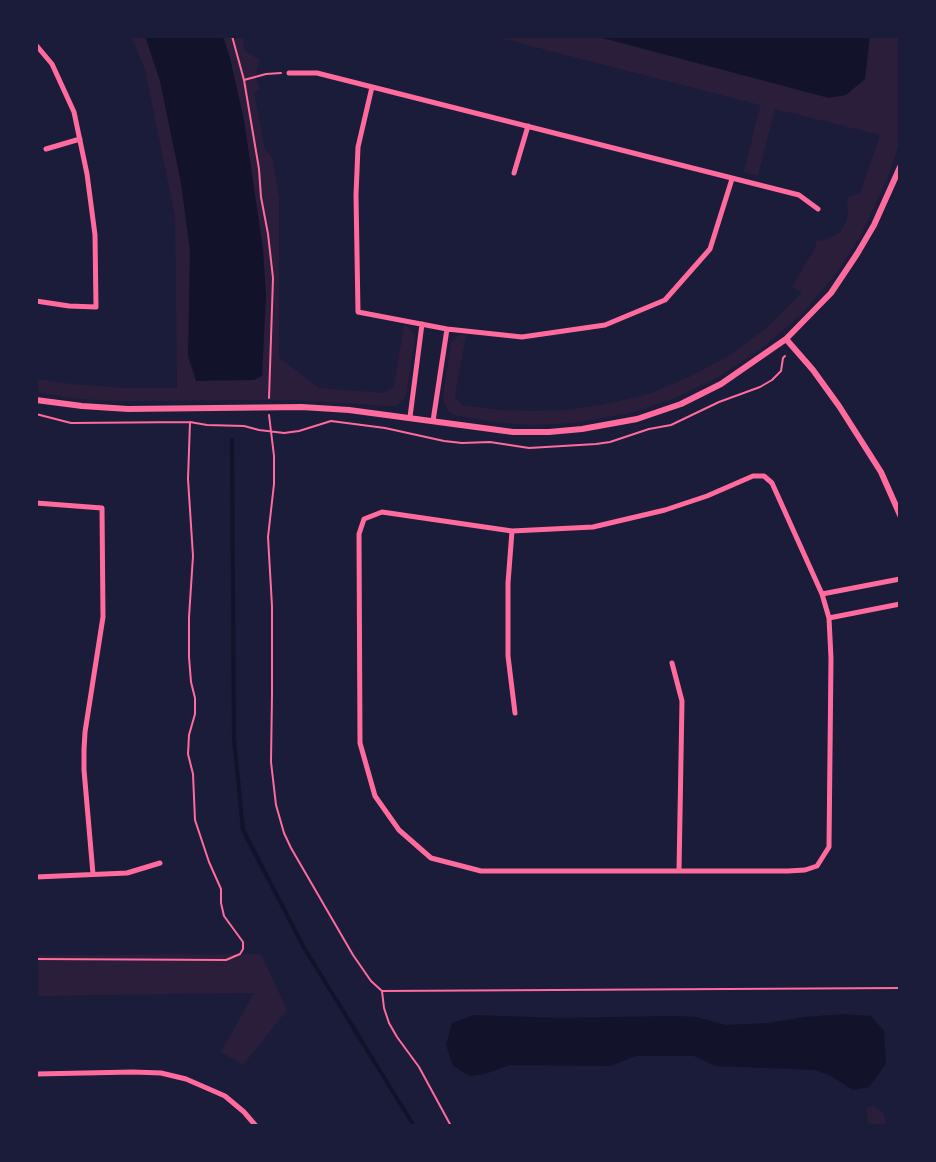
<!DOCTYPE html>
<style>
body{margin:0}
#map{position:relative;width:936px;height:1162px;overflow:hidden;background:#1b1b3a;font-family:Ubuntu,sans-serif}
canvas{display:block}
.frame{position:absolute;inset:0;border:38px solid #1b1b3a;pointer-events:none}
</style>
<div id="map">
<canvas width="936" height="1162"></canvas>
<div class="frame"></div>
</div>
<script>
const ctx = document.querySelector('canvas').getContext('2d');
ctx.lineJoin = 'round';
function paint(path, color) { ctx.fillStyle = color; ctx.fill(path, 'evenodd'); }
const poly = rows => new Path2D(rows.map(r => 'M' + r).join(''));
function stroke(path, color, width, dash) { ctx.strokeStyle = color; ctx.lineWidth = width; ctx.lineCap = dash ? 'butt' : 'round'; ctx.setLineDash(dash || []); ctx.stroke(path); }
paint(poly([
 [131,36,242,36,245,51,260,60,257,68,256,78,260,89,254,93,265,149,273,159,279,198,279,357,319,388,385,393,394,386,404,325,408,327,414,334,415,339,406,395,403,400,396,406,388,406,294,400,115,401,78,399,36,392,36,379,72,384,128,388,177,388,175,216,145,70],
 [492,36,900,36,900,142,887,179,861,235,838,271,800,316,761,349,717,378,673,399,626,414,574,423,530,425,493,422,454,415,448,411,444,403,443,395,451,343,459,335,466,335,455,396,462,405,500,410,534,411,567,410,606,404,648,394,689,377,728,356,765,329,802,293,792,287,816,246,815,241,823,240,833,236,840,232,845,224,848,215,847,198,860,193,880,135,775,109,758,176,744,172,760,105],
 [261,954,287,1010,243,1065,221,1052,254,993,36,996,36,955],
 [873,1106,883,1112,885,1117,886,1126,869,1126,866,1108]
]), '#2a1e3b');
paint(poly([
 [145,36,223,36,230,58,244,120,263,249,266,295,262,376,254,380,196,381,188,356,190,251,181,183,160,81],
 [595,36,870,36,865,79,846,95,829,98],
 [844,1014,871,1016,884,1031,886,1064,869,1087,853,1090,831,1076,815,1070,715,1066,694,1056,636,1056,610,1066,509,1065,485,1074,470,1076,453,1066,446,1045,452,1023,474,1015,559,1018,676,1016,695,1017,726,1025,768,1023,805,1017]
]), '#12122b');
stroke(poly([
 [232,440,234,739,243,830,303,946,414,1126]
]), '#12122b', 4);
stroke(poly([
 [232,36,244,80,259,169,261,197,268,234,273,278,269,398],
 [244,80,266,74,281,73],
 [36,414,71,423,190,422,207,425,244,426,259,430,284,433,299,431,331,421,385,428,444,441,462,443,490,442,529,448,596,444,610,442,649,429,671,425,719,402,760,387,772,380,781,371,783,358,785,356],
 [269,415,274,456,274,484,268,537,272,606,272,695,271,762,276,805,284,833,291,848,353,955,371,981,382,991,384,1008,389,1023,397,1037,419,1067,451,1126],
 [36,959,226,960,240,954,243,949,243,942,224,916,221,903,221,889,209,862,195,820,193,774,188,754,189,735,195,714,195,698,191,682,189,657,189,617,193,556,188,479,190,422],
 [382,991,900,988]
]), '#ff6b9d', 2);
stroke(poly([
 [36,45,52,64,74,112,87,174,95,235,96,307,69,306,36,301],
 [289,73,317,73,799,195,818,209],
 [372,87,358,147,356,195,358,312,447,329,522,337,605,325,665,300,710,249,732,179],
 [46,149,80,139],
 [514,173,528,126],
 [410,417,422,324],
 [433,421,447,329],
 [753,476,764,476,772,483,822,594,829,618,831,658,829,847,817,866,805,870,788,871,481,871,431,858,399,830,375,796,360,743,359,534,364,519,382,512,512,531,593,527,665,510,707,496,753,476],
 [36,503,102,508,103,617,85,732,84,750,84,770,93,874],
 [512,531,508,583,508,656,515,713],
 [822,594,900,579],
 [829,618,900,604],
 [672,663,682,701,679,871],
 [36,877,127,873,160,863],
 [36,1074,133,1072,161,1073,186,1079,225,1096,244,1112,256,1126]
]), '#ff6b9d', 5);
stroke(poly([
 [786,339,813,370,839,406,881,472,900,515],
 [36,400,82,406,128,409,302,407,349,410,513,432,549,432,582,429,637,419,681,404,721,384,786,339,831,293,857,254,874,225,900,167]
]), '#ff6b9d', 6);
</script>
